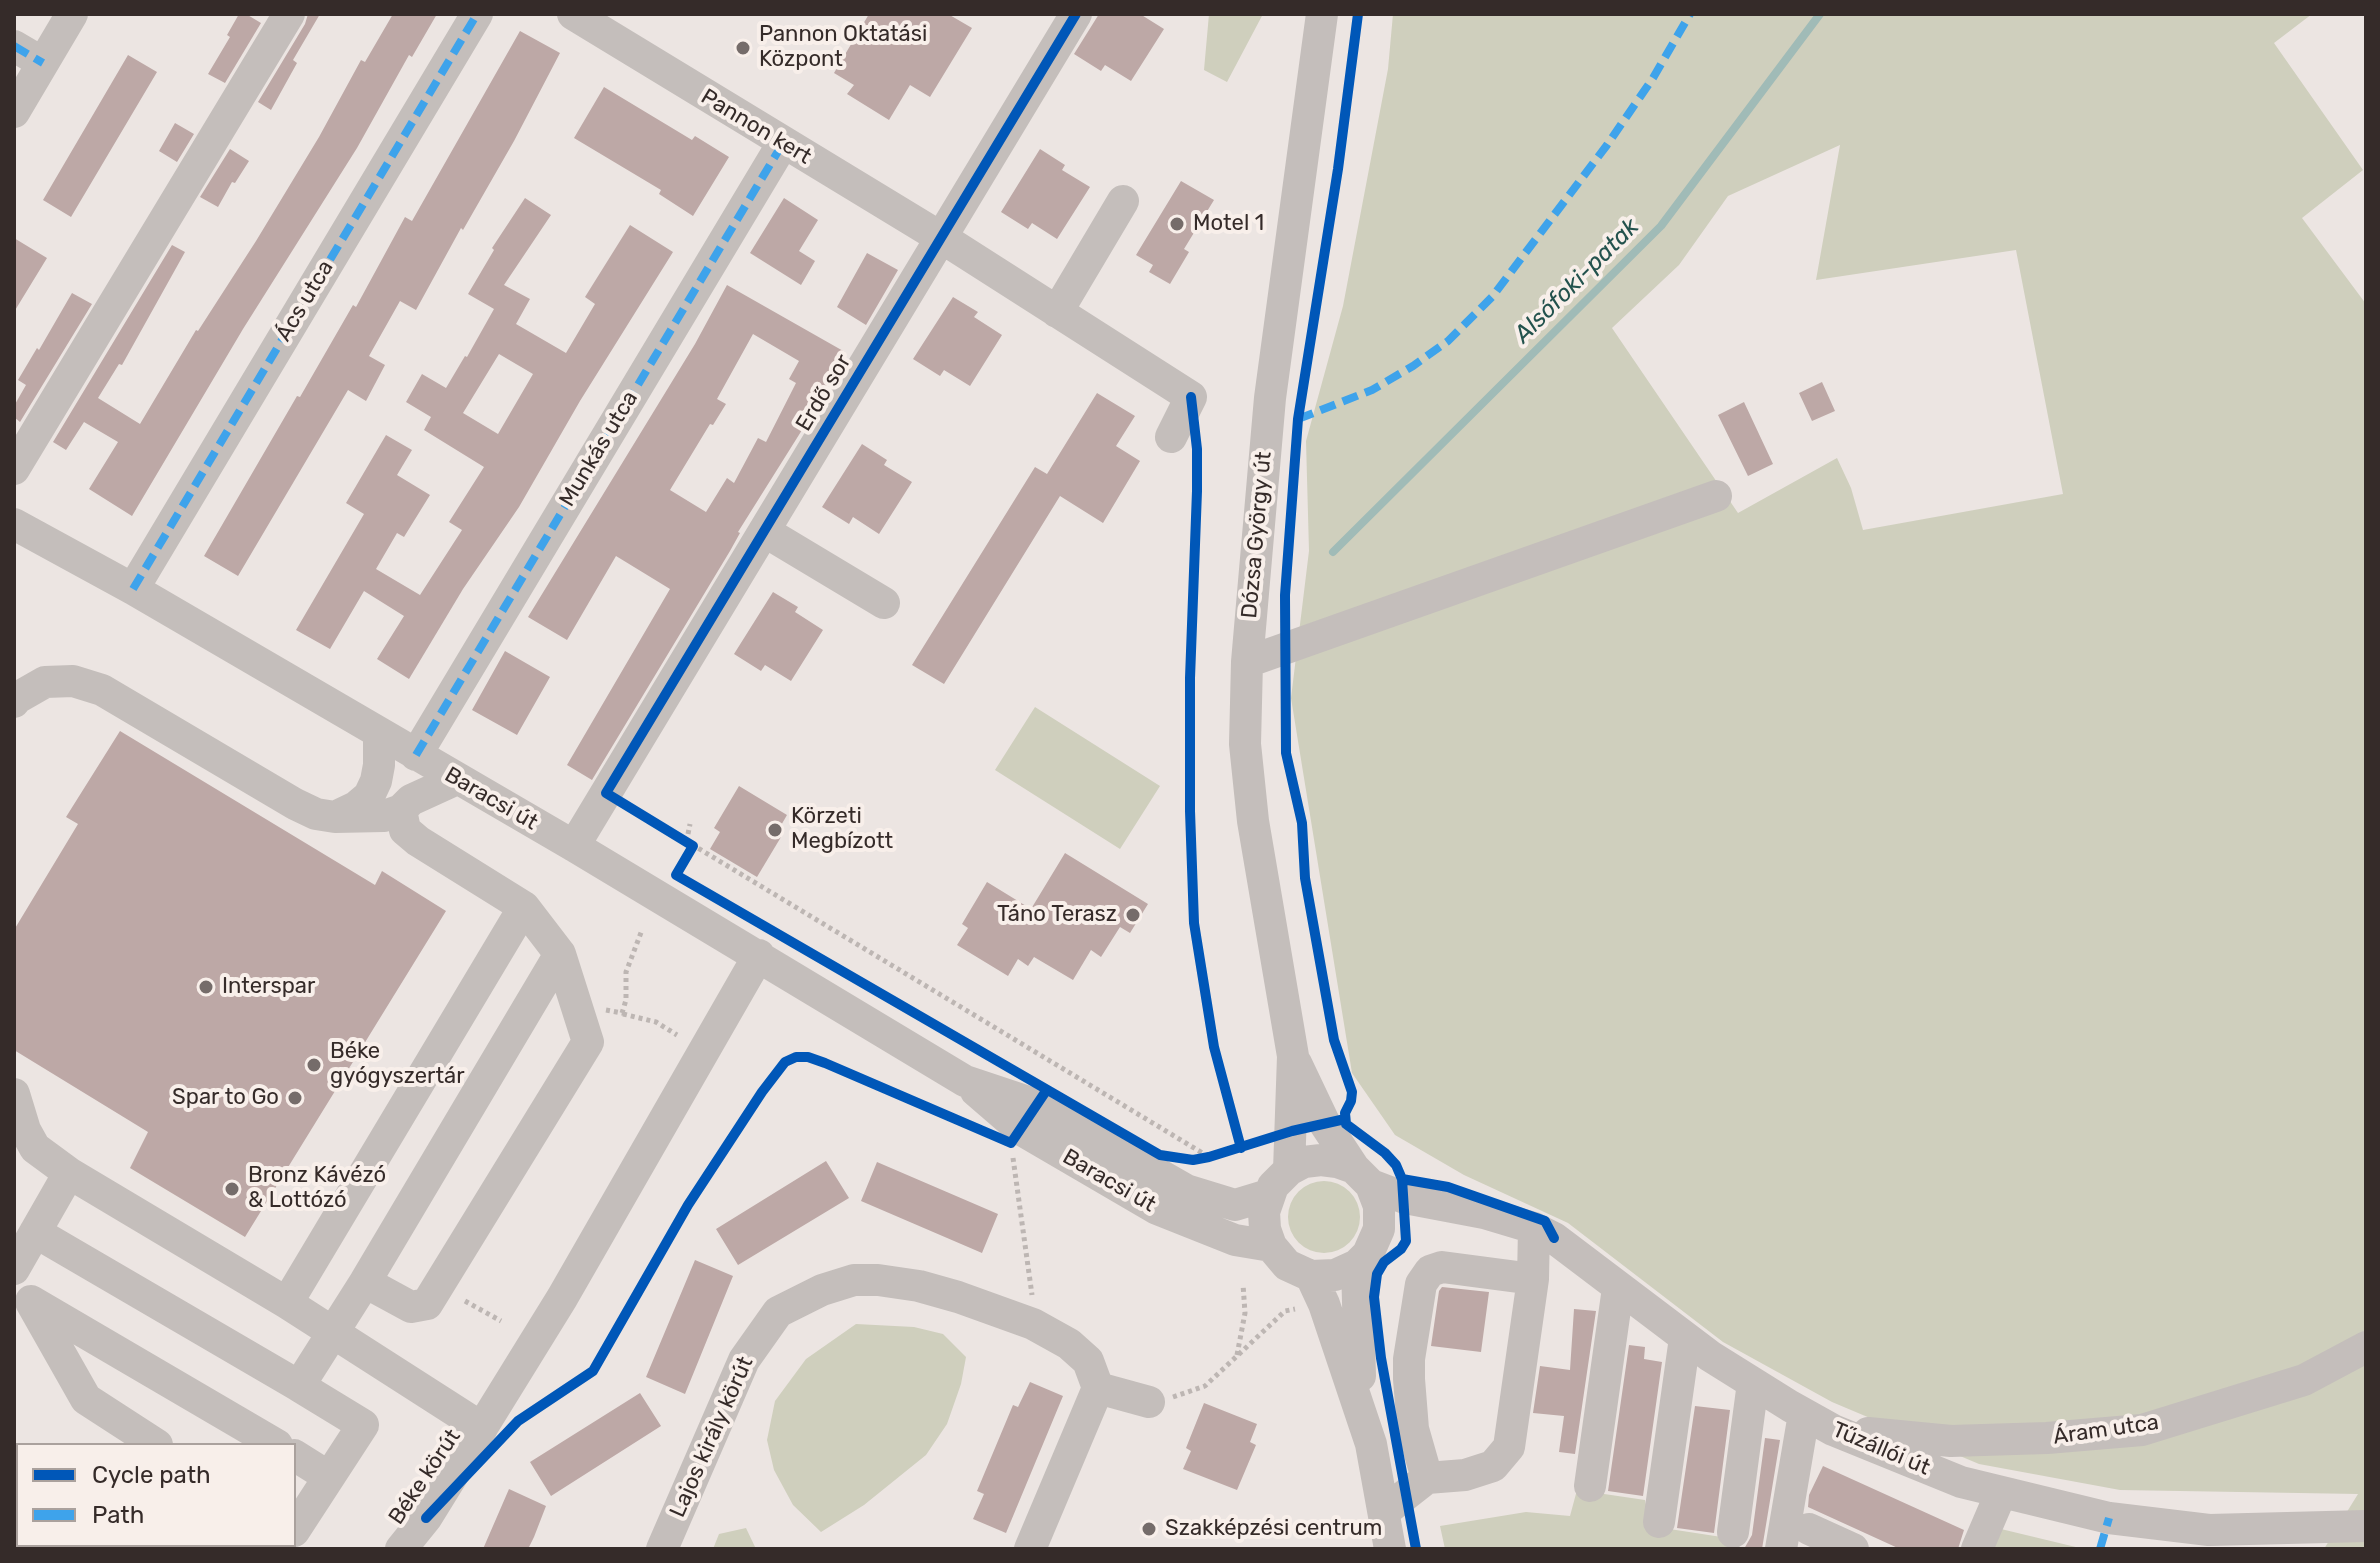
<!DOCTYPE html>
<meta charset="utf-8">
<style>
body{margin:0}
#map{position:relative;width:2380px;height:1563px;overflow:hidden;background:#ece5e2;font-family:Rubik,sans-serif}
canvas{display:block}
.frame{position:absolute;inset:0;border:16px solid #352b29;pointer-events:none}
.legend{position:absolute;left:16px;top:1443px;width:280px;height:104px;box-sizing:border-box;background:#f8efea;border:2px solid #aaa19d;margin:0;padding:10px 14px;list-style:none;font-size:24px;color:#352b29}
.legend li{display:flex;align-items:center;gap:16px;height:40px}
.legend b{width:40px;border:2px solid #aaa19d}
</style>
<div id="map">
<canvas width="2380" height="1563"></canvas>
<div class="frame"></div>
<ul class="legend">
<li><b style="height:10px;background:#0057b8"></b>Cycle path</li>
<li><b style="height:10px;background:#3ea3eb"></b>Path</li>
</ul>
</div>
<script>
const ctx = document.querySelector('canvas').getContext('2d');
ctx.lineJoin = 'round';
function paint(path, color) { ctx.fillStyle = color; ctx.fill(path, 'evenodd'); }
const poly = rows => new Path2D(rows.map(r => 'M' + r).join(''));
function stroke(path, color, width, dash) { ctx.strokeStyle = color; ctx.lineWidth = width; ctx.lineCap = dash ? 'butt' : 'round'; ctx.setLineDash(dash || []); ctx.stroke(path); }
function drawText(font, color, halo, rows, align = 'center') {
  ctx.font = font + ' Rubik,sans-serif'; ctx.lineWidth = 8; ctx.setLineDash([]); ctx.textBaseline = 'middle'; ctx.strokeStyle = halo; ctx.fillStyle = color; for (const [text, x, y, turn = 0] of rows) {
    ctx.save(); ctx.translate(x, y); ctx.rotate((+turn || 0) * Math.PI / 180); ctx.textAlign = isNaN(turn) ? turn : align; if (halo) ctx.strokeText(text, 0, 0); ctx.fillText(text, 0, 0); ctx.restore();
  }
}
paint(poly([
 [1209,14,1263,14,1227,82,1204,70],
 [1393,14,2312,14,2274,43,2363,170,2302,218,2366,304,2366,1549,2324,1549,2358,1494,2120,1490,1979,1464,1832,1402,1723,1342,1568,1223,1464,1175,1395,1135,1352,1073,1291,698,1309,551,1306,441,1343,306,1388,69],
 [1840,145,1816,280,2016,250,2063,494,1863,530,1851,488,1837,458,1738,513,1612,328,1679,265,1728,196],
 [1035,707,1160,786,1120,849,995,770],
 '1288 1217a36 36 0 1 1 72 0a36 36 0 1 1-72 0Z',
 [856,1324,914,1327,943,1334,966,1357,961,1384,947,1424,926,1455,864,1505,821,1532,793,1505,774,1470,767,1440,775,1401,806,1359],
 [1577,1490,1645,1500,1650,1526,1741,1540,1739,1549,1445,1549,1440,1526,1526,1512,1570,1516],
 [746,1528,756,1549,713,1549,719,1534],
 [2001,1529,2084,1549,1993,1549]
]), '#cfcfbd');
stroke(poly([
 [1333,552,1661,226,1820,14]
]), '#a0bbb7', 8);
paint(poly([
 [239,14,246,14,261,23,225,83,208,74,230,37,227,35],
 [308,14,320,14,293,60,297,63,271,110,258,102,305,24],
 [393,14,437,14,412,57,409,55,357,148,243,329,132,516,89,489,118,442,84,422,66,450,53,442,172,245,185,252,122,365,119,364,98,398,140,424,196,330,198,331,256,241,319,137,361,60,365,62],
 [869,14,948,14,972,28,930,97,910,85,889,120,847,94,854,85,834,73],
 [1099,14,1140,14,1164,29,1131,81,1105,65,1101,71,1074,54],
 [520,31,560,53,514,141,463,230,461,228,416,310,400,301,369,356,385,365,366,401,348,390,238,576,204,556,297,396,300,397,353,305,356,307,405,217,412,221],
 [128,55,157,72,71,217,43,200],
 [604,87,692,140,695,136,729,157,693,216,659,194,661,190,574,138],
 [175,123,194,134,177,162,159,151],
 [230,149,249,161,235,183,232,182,218,207,200,197],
 [1040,149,1065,165,1062,170,1090,187,1057,239,1032,223,1028,229,1001,212],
 [1181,181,1214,200,1184,249,1189,252,1170,284,1149,272,1153,265,1136,255],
 [525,198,551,215,504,285,530,299,516,324,566,353,595,304,585,297,630,225,673,252,580,401,519,507,463,589,409,679,377,659,404,616,364,591,330,649,296,630,364,514,346,503,386,435,412,450,397,475,430,495,404,537,397,533,376,569,420,595,462,530,449,522,484,467,424,430,431,417,406,402,422,374,446,388,465,356,467,357,494,309,468,294,494,250,492,248],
 [499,354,533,374,498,434,463,413],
 [784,198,818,220,799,251,815,261,801,285,750,253],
 [14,238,47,258,14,312],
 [867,253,898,270,866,325,837,307],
 [727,285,845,352,802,430,738,532,740,533,730,551,592,780,567,765,670,589,616,556,567,640,528,617,695,344],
 [753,334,799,361,789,379,796,383,766,442,758,438,734,483,727,478,706,512,670,490,710,424,713,425,726,404,717,399],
 [72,293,92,304,20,422,14,417,14,406,26,385,18,380,37,348,39,350],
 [953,297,978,312,974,317,1002,335,970,386,944,370,940,376,913,359],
 [1822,382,1835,411,1812,421,1799,393],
 [1097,393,1135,416,1116,446,1140,461,1103,523,1060,496,944,684,912,665,1035,467,1047,474],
 [1744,402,1773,464,1748,476,1718,415],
 [862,444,887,460,884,465,912,482,879,534,853,517,849,524,822,507],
 [773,592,798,607,795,612,823,630,791,681,765,665,761,671,734,654],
 [505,651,550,677,517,735,472,710],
 [120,731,375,885,382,871,446,911,245,1237,130,1168,148,1132,14,1050,14,930,78,824,66,817],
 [739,786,787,815,776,834,781,837,757,877,710,849,720,832,714,828],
 [1065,853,1148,904,1130,933,1120,927,1101,957,1091,950,1073,980,1034,957,1028,966,1018,959,1008,976,957,945,968,928,962,924,987,882,1031,909],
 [826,1161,849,1198,738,1265,716,1229],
 [877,1162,998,1214,982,1253,861,1201],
 [695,1260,733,1276,685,1394,646,1377],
 [1442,1287,1489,1292,1481,1352,1431,1346,1439,1291],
 [1574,1309,1596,1311,1575,1454,1559,1452,1564,1416,1533,1413,1540,1366,1570,1370],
 [1629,1345,1645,1347,1644,1359,1662,1362,1643,1496,1608,1491],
 [1030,1382,1063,1396,1006,1533,973,1519,984,1494,977,1491,1013,1405,1018,1407],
 [640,1393,661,1426,551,1496,530,1462],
 [1204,1403,1257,1424,1250,1442,1256,1445,1237,1490,1183,1469,1191,1451,1186,1448],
 [1695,1406,1730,1410,1714,1533,1677,1528],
 [1765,1438,1780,1440,1762,1549,1744,1549,1752,1535],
 [1823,1466,1964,1530,1958,1549,1900,1549,1808,1507,1809,1495],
 [509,1489,546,1506,534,1537,528,1549,483,1549]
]), '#bda8a6');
stroke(poly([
 [630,807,1209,1157],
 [688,834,690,824],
 [606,1010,622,1013,626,1000,626,972,642,930],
 [623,1014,656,1022,677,1035],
 [1013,1158,1032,1295],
 [465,1301,501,1321],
 [1237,1355,1245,1313,1243,1284],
 [1173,1397,1205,1386,1285,1311,1295,1309],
 [15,1549,18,1545]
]), '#bdb6b3', 5, [4, 4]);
stroke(poly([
 [573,14,953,245,1191,397,1171,437],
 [14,46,43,63],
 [14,112,72,14],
 [1057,312,1123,201],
 [14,469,289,14],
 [14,524,133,589,574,846,965,1081,1037,1105,1186,1190,1235,1205,1268,1195],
 [764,531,884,603],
 [133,589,477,14],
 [1247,662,1716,496],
 [14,702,17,698,45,682,73,681,102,690,295,804,316,814,335,817,384,816,401,810,411,800,457,779],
 [416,755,783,143],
 [335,817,356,807,369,796,376,781,379,765,379,734],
 [574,846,1076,14],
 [1296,1063,1325,1124,1354,1168,1371,1185,1379,1206,1379,1229,1368,1254,1357,1265,1335,1275,1311,1276,1287,1265,1271,1246,1265,1229,1264,1212,1273,1186,1289,1170,1304,1162,1321,1160,1337,1162,1354,1168],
 [976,1091,1020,1129,1157,1209,1235,1240,1271,1246],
 [14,1094,25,1130,35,1148,69,1173],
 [1289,1170,1293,1056,1253,821,1245,744,1247,662,1270,398,1322,14],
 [1371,1185,1405,1198,1484,1213,1534,1228,1554,1238,1710,1356,1790,1406,1833,1430,1961,1482,2109,1518,2209,1530,2366,1526],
 [35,1232,299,1386],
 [1357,1265,1360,1376],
 [14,1269,69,1173,287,1303,482,1428],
 [1311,1276,1324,1304,1371,1444,1390,1549],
 [365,1282,411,1307,427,1304,588,1042,560,954],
 [31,1301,277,1445],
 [31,1302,86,1399,157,1445],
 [287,1303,524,907],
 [1868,1433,1951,1441,2047,1438,2142,1430,2304,1380,2366,1347],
 [294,1455,329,1477],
 [1427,1478,1413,1429,1409,1379,1409,1359,1421,1284,1430,1271,1442,1267,1533,1279],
 [1590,1486,1618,1288],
 [1385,1511,1427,1478,1465,1475,1493,1466,1509,1447,1533,1279,1534,1228],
 [1659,1522,1685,1338],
 [1809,1529,1853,1549],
 [294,1531,363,1425,299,1386,365,1282,560,954,524,907,418,841,405,830,401,810],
 [1733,1532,1753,1383],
 [401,1549,426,1518,562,1298,759,955],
 [662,1549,744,1360,778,1312,822,1290,854,1280,878,1280,919,1286,958,1297,1033,1324,1069,1344,1088,1361,1098,1388],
 [1030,1549,1098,1388,1149,1402],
 [1781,1549,1804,1414],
 [1977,1549,2001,1493]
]), '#c4bebb', 32);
stroke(poly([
 [14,46,43,63],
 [1298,419,1372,390,1413,366,1448,341,1492,297,1607,145,1653,78,1690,14],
 [133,589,477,14],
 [416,755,783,143],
 [2100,1549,2109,1518]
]), '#3ea3eb', 8, [16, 8]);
stroke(poly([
 [1076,14,606,793,693,846,676,875,1160,1155,1193,1160,1209,1157,1292,1131,1345,1119],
 [1358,14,1338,169,1298,419,1285,595,1286,753,1302,823,1305,878,1334,1040,1352,1092,1351,1101,1345,1113,1346,1124,1385,1153,1396,1165,1402,1179,1406,1241,1401,1249,1384,1262,1377,1274,1374,1297,1381,1358,1416,1549],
 [1191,397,1197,449,1197,491,1190,678,1190,811,1194,923,1214,1047,1241,1148],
 [1402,1179,1448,1187,1545,1221,1554,1238],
 [426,1518,518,1421,593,1371,688,1205,762,1092,785,1062,796,1057,808,1057,825,1063,1011,1143,1046,1091]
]), '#0057b8', 10);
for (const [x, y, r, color] of [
 [743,48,8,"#756c6a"],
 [1177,224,8,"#756c6a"],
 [775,830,8,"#756c6a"],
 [1133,915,8,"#756c6a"],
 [206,987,8,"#756c6a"],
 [314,1065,8,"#756c6a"],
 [295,1098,8,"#756c6a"],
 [232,1189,8,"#756c6a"],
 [1149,1529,8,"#756c6a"]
]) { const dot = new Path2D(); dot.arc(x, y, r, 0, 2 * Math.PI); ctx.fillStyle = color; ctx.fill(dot); stroke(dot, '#f8efea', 3); }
drawText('22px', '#352b29', '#f8efea', [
 ["Pannon Oktatási",759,35],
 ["Központ",759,60],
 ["Motel 1",1193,224],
 ["Körzeti",791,817],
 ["Megbízott",791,842],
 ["Táno Terasz",1117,915,"right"],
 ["Interspar",222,987],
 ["Béke",330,1052],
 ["gyógyszertár",330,1077],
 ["Spar to Go",279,1098,"right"],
 ["Bronz Kávézó",248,1176],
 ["& Lottózó",248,1201],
 ["Szakképzési centrum",1165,1529]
], 'left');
drawText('22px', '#352b29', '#f8efea', [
 ["Pannon kert",756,127,31],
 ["Ács utca",305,301,-59],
 ["Erdő sor",824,393,-59],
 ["Munkás utca",599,449,-59],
 ["Dózsa György út",1257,535,-85],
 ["Baracsi út",491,799,30],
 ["Baracsi út",1109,1181,30],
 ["Áram utca",2106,1430,-8],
 ["Lajos király körút",712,1437,-66],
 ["Tűzállói út",1881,1449,23],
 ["Béke körút",425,1477,-56]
]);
drawText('italic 24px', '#23524d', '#f8efea', [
 ["Alsófoki-patak",1577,281,-45]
]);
</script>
